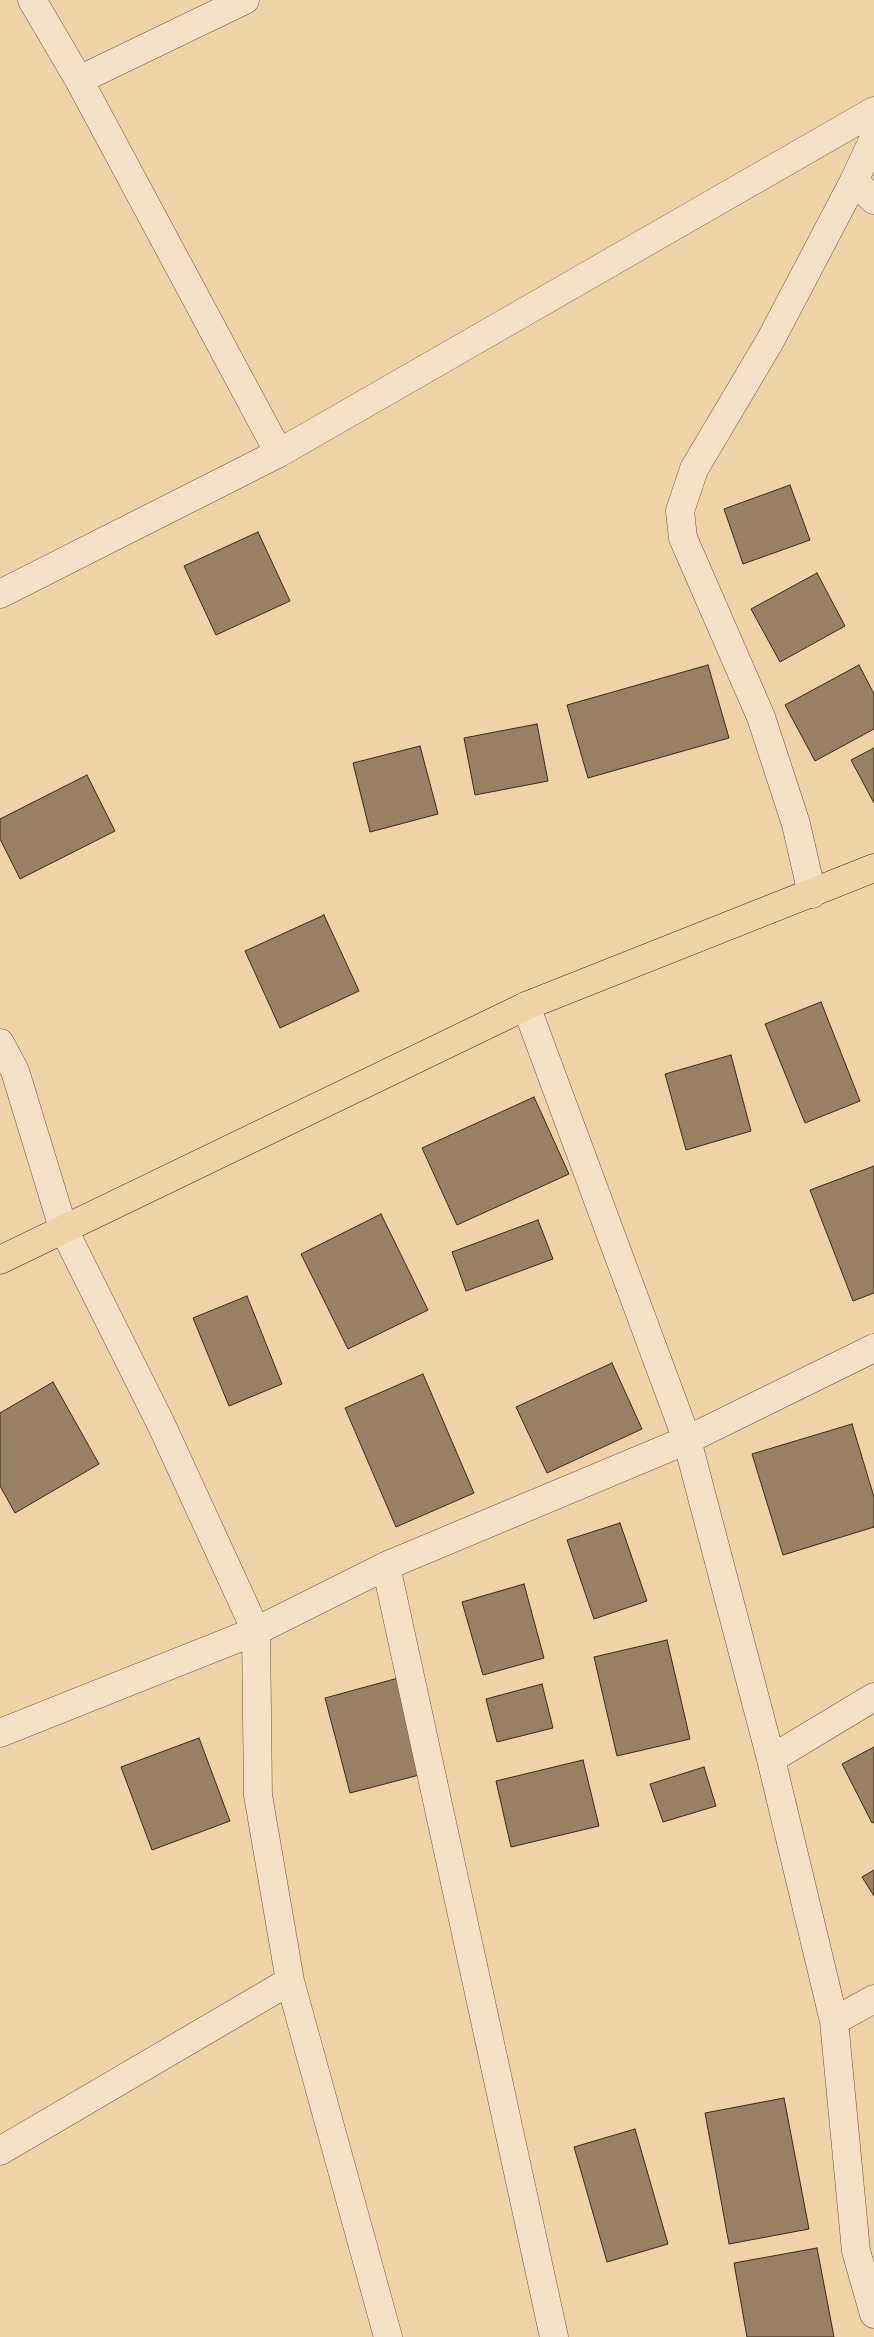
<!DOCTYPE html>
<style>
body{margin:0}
canvas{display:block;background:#f0d2a7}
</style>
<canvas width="874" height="2337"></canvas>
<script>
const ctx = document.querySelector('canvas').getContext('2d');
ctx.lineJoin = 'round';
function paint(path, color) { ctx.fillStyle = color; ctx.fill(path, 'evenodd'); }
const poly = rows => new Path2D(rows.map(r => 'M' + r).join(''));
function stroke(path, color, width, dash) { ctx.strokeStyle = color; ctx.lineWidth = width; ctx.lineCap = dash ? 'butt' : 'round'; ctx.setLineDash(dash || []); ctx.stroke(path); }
const building = poly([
 [790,485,810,540,743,564,724,509,790,485],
 [258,532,290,601,216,635,184,566,258,532],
 [817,573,845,626,780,662,751,609,817,573],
 [708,665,729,738,588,778,567,705,708,665],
 [859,665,874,694,874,729,815,761,785,705,859,665],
 [537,724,548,781,475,795,464,738,537,724],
 [420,746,438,814,370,832,353,763,420,746],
 [874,748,874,803,851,760,874,748],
 [87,775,115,831,20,879,0,839,0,819,87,775],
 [324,915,359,991,280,1028,245,951,324,915],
 [821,1002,860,1101,805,1123,765,1024,821,1002],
 [731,1055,751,1131,686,1150,665,1074,731,1055],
 [534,1097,569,1174,457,1225,422,1148,534,1097],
 [874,1166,874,1293,853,1301,810,1190,874,1166],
 [381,1214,428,1310,348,1349,301,1254,381,1214],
 [538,1220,553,1259,466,1291,452,1252,538,1220],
 [247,1296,282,1384,229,1406,193,1318,247,1296],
 [612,1363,642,1429,547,1473,516,1407,612,1363],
 [423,1374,474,1493,396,1527,345,1408,423,1374],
 [53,1382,99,1464,15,1513,0,1486,0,1413,53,1382],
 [852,1424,874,1497,874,1527,783,1555,752,1454,852,1424],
 [620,1523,647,1601,594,1619,567,1540,620,1523],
 [524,1584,544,1658,483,1675,462,1602,524,1584],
 [667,1640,690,1739,617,1756,594,1657,667,1640],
 [402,1677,427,1773,350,1793,325,1698,402,1677],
 [542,1684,553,1728,497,1742,486,1699,542,1684],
 [199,1738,230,1821,152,1850,121,1767,199,1738],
 [874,1747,874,1822,872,1823,842,1764,874,1747],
 [583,1760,599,1826,511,1847,496,1781,583,1760],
 [704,1767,716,1806,663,1822,650,1784,704,1767],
 [874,1870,874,1896,862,1877,874,1870],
 [784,2098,809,2229,729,2244,705,2113,784,2098],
 [635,2129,668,2244,607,2262,574,2147,635,2129],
 [817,2248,834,2337,747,2337,734,2263,817,2248]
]);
paint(building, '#988163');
stroke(building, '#392a1a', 1);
const minor = poly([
 [32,0,79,80,279,453],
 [79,80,245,0],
 [874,138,854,181,874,200],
 [0,594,279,453,874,111],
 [812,894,796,824,761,717,683,538,680,511,694,469,770,341,854,181],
 [526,1006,687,1440,771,1759,834,2021,856,2251,874,2314],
 [0,1043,15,1071,63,1228,161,1424,256,1631,258,1795,290,1981,388,2337],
 [386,1566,554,2337],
 [0,1733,256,1631,386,1566,687,1440,874,1348],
 [771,1759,874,1697],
 [834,2021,874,1999],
 [0,2151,290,1981]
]);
const major = poly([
 [0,1260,526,1006,874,868]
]);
stroke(minor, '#67543d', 29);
stroke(major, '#392a1a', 29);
stroke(minor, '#f5e2c6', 28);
stroke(major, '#f0d2a7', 28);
</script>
